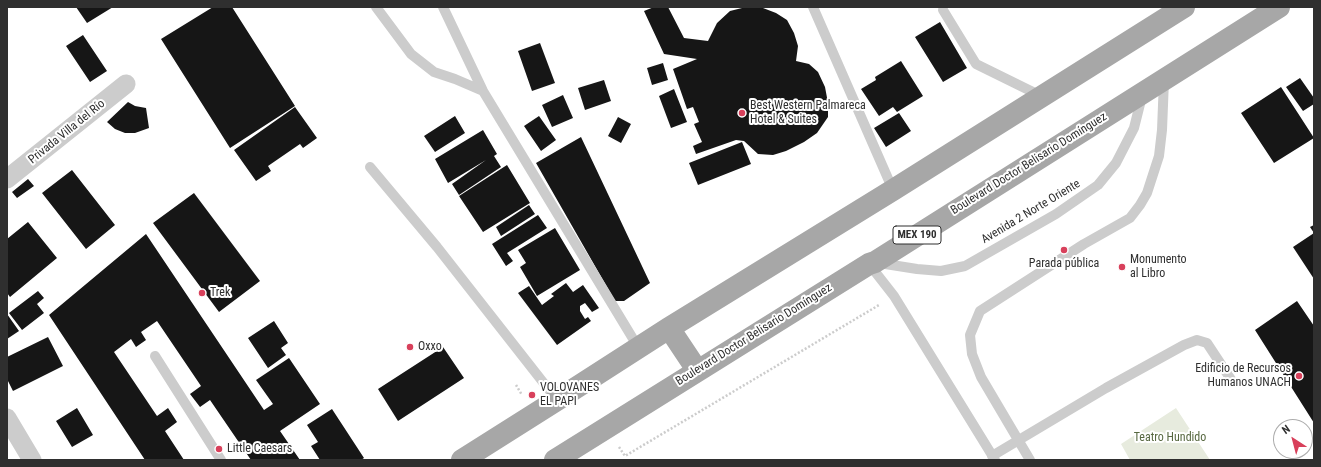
<!DOCTYPE html>
<meta charset="utf-8">
<style>
body{margin:0}
#map{position:relative;width:1321px;height:467px;overflow:hidden;background:#fff;font-family:"Roboto Condensed",sans-serif}
canvas{display:block}
.frame{position:absolute;inset:0;border:8px solid #2f2f2f;pointer-events:none}
.north{position:absolute;left:1273px;top:419px;width:40px;height:40px;box-sizing:border-box;background:#fff;border:1px solid #acacac;border-radius:50%;rotate:324deg;font-size:11px;font-weight:700;line-height:16px;text-align:center;color:#2f2f2f}
.north::after{content:'';display:block;margin:auto;width:14px;height:18px;background:#d8405b;clip-path:polygon(50% 0,100% 100%,50% 72%,0 100%)}
</style>
<div id="map">
<canvas width="1321" height="467"></canvas>
<div class="frame"></div>
<div class="north">N</div>
</div>
<script>
const ctx = document.querySelector('canvas').getContext('2d');
ctx.lineJoin = 'round';
function paint(path, color) { ctx.fillStyle = color; ctx.fill(path, 'evenodd'); }
const poly = rows => new Path2D(rows.map(r => 'M' + r).join(''));
function stroke(path, color, width, dash) { ctx.strokeStyle = color; ctx.lineWidth = width; ctx.lineCap = dash ? 'butt' : 'round'; ctx.setLineDash(dash || []); ctx.stroke(path); }
function drawText(font, color, halo, rows, align = 'center') {
  ctx.font = font + ' "Roboto Condensed",sans-serif'; ctx.lineWidth = 4; ctx.setLineDash([]); ctx.textBaseline = 'middle'; ctx.strokeStyle = halo; ctx.fillStyle = color; for (const [text, x, y, turn = 0] of rows) {
    ctx.save(); ctx.translate(x, y); ctx.rotate((+turn || 0) * Math.PI / 180); ctx.textAlign = isNaN(turn) ? turn : align; if (halo) ctx.strokeText(text, 0, 0); ctx.fillText(text, 0, 0); ctx.restore();
  }
}
paint(poly([
 [1176,408,1210,460,1130,460,1121,444]
]), '#e7ebde');
paint(poly([
 [76,7,113,7,87,23],
 [213,7,232,7,295,106,230,148,161,39],
 [654,7,668,7,684,38,708,41,717,23,730,11,746,7,763,8,776,13,787,20,794,33,798,46,796,61,809,64,818,72,825,87,828,103,828,117,817,133,804,142,786,151,773,155,758,154,744,141,736,140,696,154,693,146,702,142,694,124,699,122,693,107,687,109,673,69,697,59,664,54,644,11],
 [940,22,967,68,943,82,915,37],
 [83,35,107,71,90,82,66,46],
 [540,43,555,83,532,91,518,51],
 [901,61,923,96,897,112,893,107,879,116,861,89,876,80,875,77],
 [663,63,668,80,652,85,647,68],
 [1300,78,1314,98,1314,104,1303,111,1286,87],
 [604,80,611,101,585,110,578,88],
 [1281,87,1314,138,1274,163,1241,113],
 [674,89,687,122,671,128,659,96],
 [563,95,573,118,552,127,542,105],
 [128,102,135,106,146,108,149,128,135,133,125,133,115,129,107,122],
 [295,107,317,138,303,148,300,144,268,166,271,171,256,181,234,150],
 [899,113,911,131,886,147,874,128],
 [455,116,465,133,435,152,424,136],
 [539,116,556,140,541,151,524,126],
 [618,117,631,124,621,143,608,136],
 [483,130,497,154,494,156,501,167,459,195,452,184,486,160,448,183,435,159],
 [581,137,650,283,624,301,615,301,536,163],
 [742,142,751,164,698,185,689,163],
 [507,165,530,203,483,232,459,196],
 [72,170,115,225,86,249,42,193],
 [28,179,34,186,17,198,12,192],
 [194,193,260,281,219,312,153,223],
 [529,205,535,214,501,236,496,227],
 [538,215,547,228,507,253,513,261,506,266,492,244],
 [28,222,57,258,10,297,7,293,7,239],
 [1314,225,1314,279,1293,247,1314,233,1310,227],
 [555,228,580,270,537,296,520,267,526,263,518,250],
 [146,234,264,410,273,404,256,380,289,358,320,404,280,431,300,460,251,460,210,400,200,407,190,394,201,386,157,321,141,332,146,340,136,347,131,339,114,352,157,416,168,408,177,422,165,431,184,460,145,460,49,315],
 [566,283,573,292,583,285,599,308,592,312,585,303,580,306,580,311,585,319,588,317,591,321,557,345,518,293,529,286,542,305,554,296,551,294],
 [38,291,44,298,37,304,44,313,22,330,9,313],
 [1297,301,1314,326,1314,423,1255,330],
 [7,314,19,331,7,339],
 [274,321,288,343,281,348,286,355,268,368,248,338],
 [48,337,63,366,13,391,7,379,7,357],
 [443,347,464,378,398,421,378,389],
 [77,408,93,435,72,447,56,421],
 [332,409,364,458,361,460,320,460,311,446,318,442,307,425]
]), '#161616');
stroke(poly([
 [516,385,522,395],
 [619,447,625,456,879,305]
]), '#ccc', 2.5, [2, 2]);
stroke(poly([
 [376,7,411,54,434,72,455,79,483,91],
 [443,7,483,91,638,347],
 [813,7,893,190],
 [943,10,976,64,1041,96],
 [370,167,437,247,557,400],
 [879,263,917,269,941,271,965,266,1056,214,1098,185,1116,163,1134,128,1142,96],
 [869,264,894,296,995,460],
 [155,356,221,460],
 [992,456,1106,388,1184,345,1197,340,1207,343,1232,381],
 [1030,460,981,377,972,354,970,335,980,311,1084,244,1130,218,1140,205,1147,193,1159,156,1162,130,1164,80]
]), '#ccc', 10);
stroke(poly([
 [7,179,126,84],
 [7,418,32,460]
]), '#ccc', 19);
stroke(poly([
 [669,328,697,370],
 [462,460,557,400,669,328,893,190,1184,7],
 [555,460,869,264,875,262,1279,7]
]), '#a7a7a7', 22);
for (const [x, y, r, color] of [
 [742,113,4,"#d8405b"],
 [1064,250,4,"#d8405b"],
 [1122,267,4,"#d8405b"],
 [202,293,4,"#d8405b"],
 [410,347,4,"#d8405b"],
 [1299,376,4,"#d8405b"],
 [532,395,4,"#d8405b"],
 [219,449,4,"#d8405b"]
]) { const dot = new Path2D(); dot.arc(x, y, r, 0, 2 * Math.PI); ctx.fillStyle = color; ctx.fill(dot); stroke(dot, '#fff', 1.5); }
for (const [x, y, w] of [
 [917,235,48]
]) { const box = new Path2D(); box.roundRect(x - w / 2, y - 9, w, 18, 3); ctx.fillStyle = '#fff'; ctx.fill(box); stroke(box, '#2f2f2f', 1); }
drawText('bold 11px', '#2f2f2f', null, [
 ["MEX 190",917,235]
]);
drawText('12px', '#2f2f2f', '#fff', [
 ["Best Western Palmareca",750,106],
 ["Hotel & Suites",750,120],
 ["Monumento",1130,260],
 ["al Libro",1130,274],
 ["Parada pública",1064,264,"center"],
 ["Trek",210,293],
 ["Oxxo",418,347],
 ["Edificio de Recursos",1291,369,"right"],
 ["Humanos UNACH",1291,383,"right"],
 ["VOLOVANES",540,388],
 ["EL PAPI",540,402],
 ["Little Caesars",227,449]
], 'left');
drawText('12px', '#2f2f2f', '#fff', [
 ["Privada Villa del Río",67,132,-39],
 ["Boulevard Doctor Belisario Domínguez",1029,164,-32],
 ["Avenida 2 Norte Oriente",1031,212,-31],
 ["Boulevard Doctor Belisario Domínguez",754,335,-32]
]);
drawText('12px', '#576840', '#fff', [
 ["Teatro Hundido",1170,438]
]);
</script>
